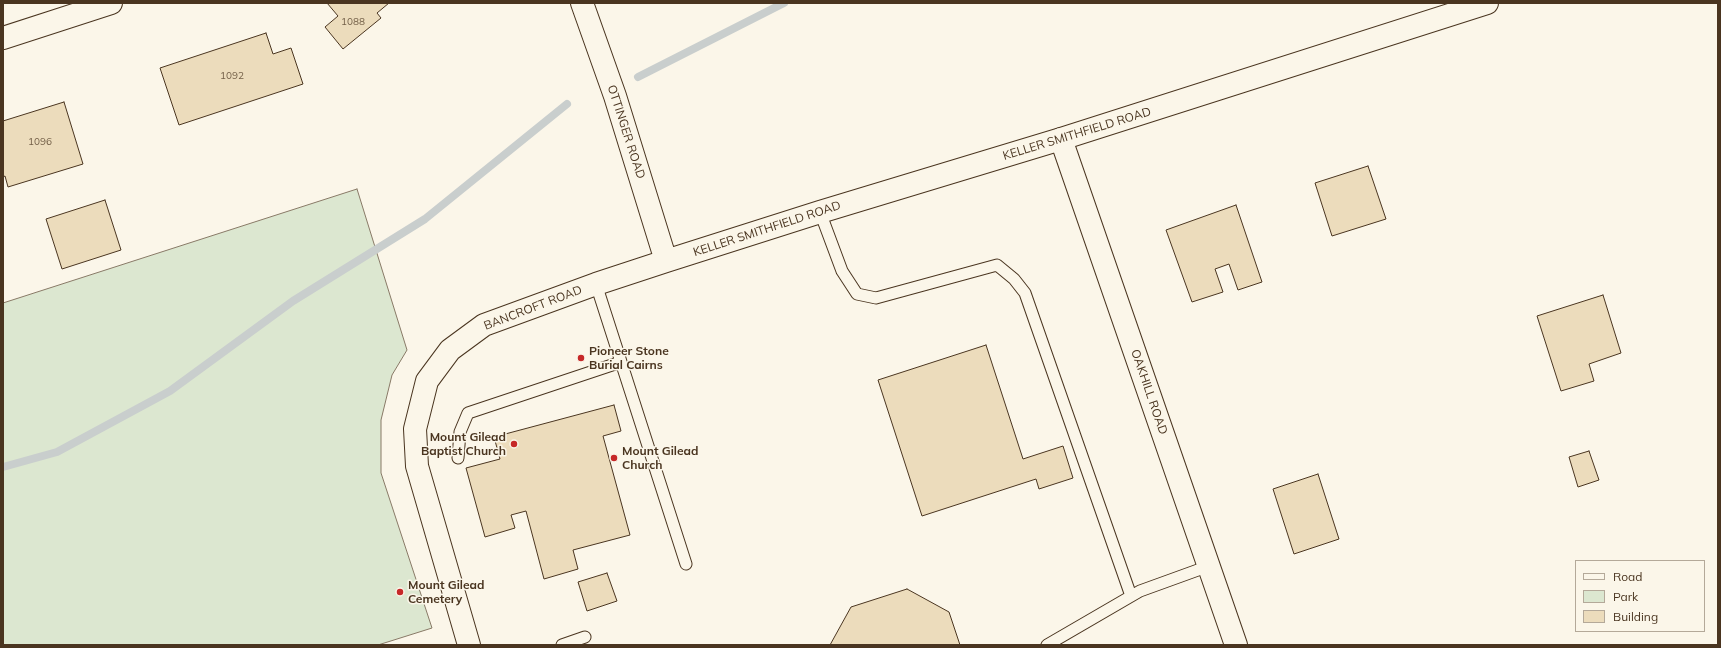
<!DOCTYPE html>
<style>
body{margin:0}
#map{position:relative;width:1721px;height:648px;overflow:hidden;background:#fbf6e9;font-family:Mulish,sans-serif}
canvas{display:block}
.frame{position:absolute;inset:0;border:4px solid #4a3520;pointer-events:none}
.legend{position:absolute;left:1575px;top:560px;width:130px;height:72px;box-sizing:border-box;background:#fbf6e9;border:1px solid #b4a999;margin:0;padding:5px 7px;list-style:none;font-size:12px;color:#4a3520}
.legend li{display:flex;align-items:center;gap:8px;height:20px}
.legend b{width:20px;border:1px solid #b4a999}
</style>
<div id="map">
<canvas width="1721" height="648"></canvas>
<div class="frame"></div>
<ul class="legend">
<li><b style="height:5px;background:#fbf6e9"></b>Road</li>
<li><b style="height:11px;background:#dce7d0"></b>Park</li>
<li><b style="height:11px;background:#ecdcbc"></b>Building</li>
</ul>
</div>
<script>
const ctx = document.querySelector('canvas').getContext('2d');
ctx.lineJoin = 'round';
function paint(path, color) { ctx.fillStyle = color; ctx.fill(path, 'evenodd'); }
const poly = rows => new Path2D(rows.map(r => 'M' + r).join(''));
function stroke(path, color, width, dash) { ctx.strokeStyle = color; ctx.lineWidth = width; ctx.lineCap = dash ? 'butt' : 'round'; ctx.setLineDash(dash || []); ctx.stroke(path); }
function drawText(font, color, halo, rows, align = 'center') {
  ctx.font = font + ' Mulish,sans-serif'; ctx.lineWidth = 3; ctx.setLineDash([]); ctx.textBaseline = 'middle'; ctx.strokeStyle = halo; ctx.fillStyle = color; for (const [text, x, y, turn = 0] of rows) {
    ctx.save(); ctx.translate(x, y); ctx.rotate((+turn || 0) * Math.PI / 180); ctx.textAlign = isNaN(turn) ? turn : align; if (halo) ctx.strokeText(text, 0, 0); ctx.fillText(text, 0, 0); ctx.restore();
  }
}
const green = poly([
 [357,189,407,350,392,375,381,420,381,473,432,628,378,645,3,645,3,303,357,189]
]);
paint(green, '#dce7d0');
stroke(green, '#887966', 1);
stroke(poly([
 [638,77,784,3],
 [3,467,57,452,170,391,293,301,425,219,567,104]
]), '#c9cecd', 8);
const building = poly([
 [327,3,389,3,377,13,381,18,343,49,325,27,338,16,327,3],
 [266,33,273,54,291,48,303,84,179,125,160,68,266,33],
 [64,102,83,164,8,187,5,176,3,177,3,121,64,102],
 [1368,166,1386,219,1332,236,1315,183,1368,166],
 [105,200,121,250,62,269,46,219,105,200],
 [1236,205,1262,282,1238,290,1229,264,1215,269,1223,292,1192,302,1166,230,1236,205],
 [1603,295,1621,353,1589,364,1594,381,1561,391,1537,316,1603,295],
 [986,345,1023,459,1063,446,1073,478,1039,489,1036,479,922,516,878,380,986,345],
 [614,405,621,431,603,436,630,535,573,550,578,569,544,579,526,511,511,515,515,528,485,537,466,468,500,459,494,437,614,405],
 [1589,451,1599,480,1578,487,1569,457,1589,451],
 [1318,474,1339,539,1294,554,1273,489,1318,474],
 [607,573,617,601,587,611,578,582,607,573],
 [907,589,949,612,960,645,830,645,851,607,907,589]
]);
paint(building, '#ecdcbc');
stroke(building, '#4a3520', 1);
const lane = poly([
 [820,212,842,271,857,294,876,298,997,265,1014,279,1025,293,1131,596],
 [596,284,686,564],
 [458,458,460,432,468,413,621,362],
 [562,645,585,637],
 [1047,645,1140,591,1209,566]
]);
const street = poly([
 [3,38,111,3],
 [1061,139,1236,645]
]);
const secondary = poly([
 [582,3,615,96,666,261],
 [469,645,417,466,415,429,427,381,450,350,484,325,596,284,666,261,820,212,1061,139,1487,3]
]);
stroke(lane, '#4a3520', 13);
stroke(street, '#4a3520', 24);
stroke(secondary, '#4a3520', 24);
stroke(lane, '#fbf6e9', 11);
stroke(street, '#fbf6e9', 22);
stroke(secondary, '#fbf6e9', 22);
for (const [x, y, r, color] of [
 [581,358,4,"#c62828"],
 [514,444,4,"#c62828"],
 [614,458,4,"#c62828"],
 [400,592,4,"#c62828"]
]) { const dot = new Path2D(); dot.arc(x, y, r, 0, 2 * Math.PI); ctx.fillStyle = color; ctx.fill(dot); stroke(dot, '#fbf6e9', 1.5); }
drawText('10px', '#725f47', null, [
 ["1088",353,22],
 ["1092",232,76],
 ["1096",40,142]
]);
drawText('12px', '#4a3520', '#fbf6e9', [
 ["OTTINGER ROAD",626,132,72],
 ["KELLER SMITHFIELD ROAD",1077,134,-17],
 ["KELLER SMITHFIELD ROAD",767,229,-18],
 ["BANCROFT ROAD",533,308,-21],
 ["OAKHILL ROAD",1149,392,71]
]);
drawText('bold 12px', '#4a3520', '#fbf6e9', [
 ["Pioneer Stone",589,351],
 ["Burial Cairns",589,365],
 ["Mount Gilead",506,437,"right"],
 ["Baptist Church",506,451,"right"],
 ["Mount Gilead",622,451],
 ["Church",622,465],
 ["Mount Gilead",408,585],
 ["Cemetery",408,599]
], 'left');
</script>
